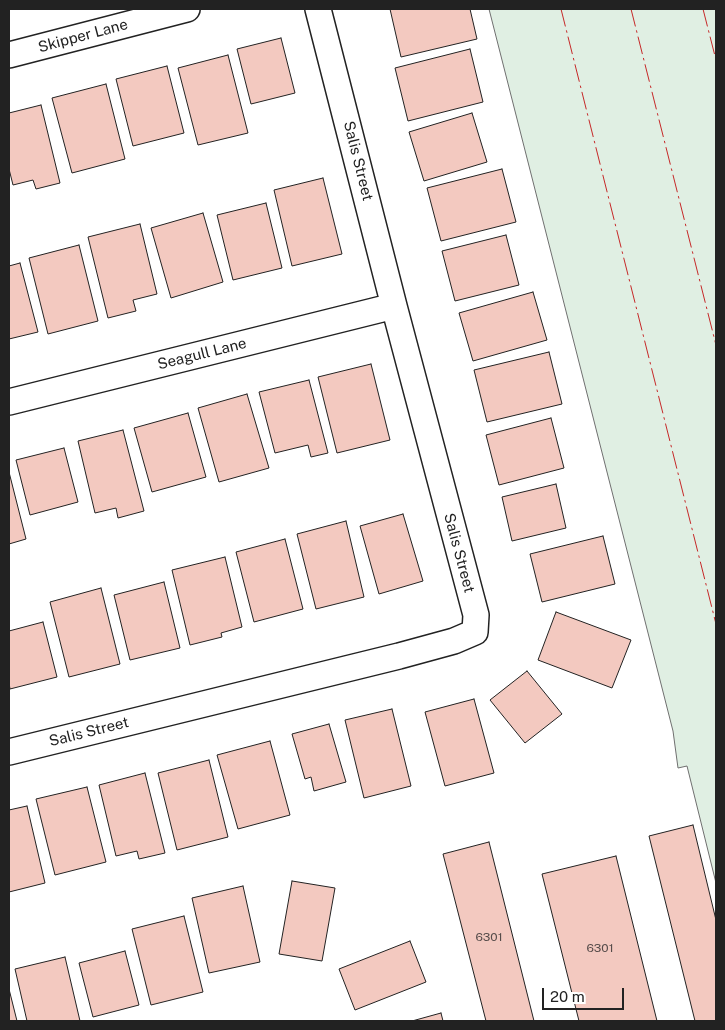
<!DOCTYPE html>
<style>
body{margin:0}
#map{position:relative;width:725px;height:1030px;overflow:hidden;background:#fff;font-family:"Public Sans",sans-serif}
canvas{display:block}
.frame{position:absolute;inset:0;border:10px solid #222;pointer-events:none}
.scale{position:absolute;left:542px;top:988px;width:82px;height:22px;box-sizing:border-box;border:2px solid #222;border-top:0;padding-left:6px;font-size:15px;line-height:18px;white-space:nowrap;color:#222;-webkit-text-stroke:4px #fff;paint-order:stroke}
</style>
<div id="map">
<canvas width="725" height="1030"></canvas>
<div class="frame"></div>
<div class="scale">20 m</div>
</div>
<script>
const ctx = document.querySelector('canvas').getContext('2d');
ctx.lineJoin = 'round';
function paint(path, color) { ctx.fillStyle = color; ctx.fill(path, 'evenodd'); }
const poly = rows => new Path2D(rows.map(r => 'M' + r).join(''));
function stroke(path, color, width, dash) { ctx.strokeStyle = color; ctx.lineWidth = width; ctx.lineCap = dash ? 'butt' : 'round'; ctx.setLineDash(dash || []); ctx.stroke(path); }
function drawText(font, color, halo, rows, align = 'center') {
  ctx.font = font + ' "Public Sans",sans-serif'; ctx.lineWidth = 4; ctx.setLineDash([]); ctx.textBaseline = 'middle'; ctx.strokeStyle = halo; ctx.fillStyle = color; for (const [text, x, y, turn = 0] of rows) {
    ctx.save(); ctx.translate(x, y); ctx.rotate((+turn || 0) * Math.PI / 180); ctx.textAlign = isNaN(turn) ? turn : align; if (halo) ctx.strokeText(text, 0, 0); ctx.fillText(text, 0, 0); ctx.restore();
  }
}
const green = poly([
 [489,9,716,9,716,883,687,766,678,768,673,731,489,9]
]);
paint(green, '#e0efe3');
stroke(green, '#6f6f6f', 1);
const building = poly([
 [390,9,470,9,477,39,401,57,390,9],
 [281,38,295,93,251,104,237,49,281,38],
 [470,49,483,102,408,121,395,68,470,49],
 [228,55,248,133,198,145,178,68,228,55],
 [167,66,184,133,133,146,116,79,167,66],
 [106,84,125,159,72,173,52,98,106,84],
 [41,105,60,183,36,189,33,180,13,185,9,169,9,113,41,105],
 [472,113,487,162,424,181,409,132,472,113],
 [502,169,516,222,441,241,427,188,502,169],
 [323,178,342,254,292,266,274,190,323,178],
 [266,203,282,268,233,280,217,215,266,203],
 [203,213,223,282,171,298,151,228,203,213],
 [140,224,157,294,133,300,136,311,108,318,88,237,140,224],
 [506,235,519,285,455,301,442,251,506,235],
 [79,245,98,321,48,334,29,258,79,245],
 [20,263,38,332,9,339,9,266,20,263],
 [533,292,547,340,473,361,459,313,533,292],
 [549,352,562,404,487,422,474,370,549,352],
 [371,364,390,440,337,453,318,377,371,364],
 [309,380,328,453,311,457,308,445,275,453,259,392,309,380],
 [247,394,269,468,219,482,198,408,247,394],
 [188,413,206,477,152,492,134,428,188,413],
 [551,418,564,468,499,485,486,435,551,418],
 [123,430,144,511,118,518,116,508,95,513,78,441,123,430],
 [64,448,78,502,30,515,16,460,64,448],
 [9,472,26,539,9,544,9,472],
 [556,484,566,528,512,541,502,497,556,484],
 [403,514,423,581,379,594,360,526,403,514],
 [346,521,364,597,316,609,297,534,346,521],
 [603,536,615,584,542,602,530,554,603,536],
 [285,539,303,609,254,622,236,552,285,539],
 [225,557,242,627,221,633,222,637,190,645,172,570,225,557],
 [164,582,180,648,130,660,114,595,164,582],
 [101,588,120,664,69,677,50,602,101,588],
 [556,612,631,640,612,688,538,660,556,612],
 [43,622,57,677,10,689,9,683,9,631,43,622],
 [527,671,562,714,525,743,490,700,527,671],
 [474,699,494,773,445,786,425,712,474,699],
 [392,709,411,786,364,798,345,720,392,709],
 [329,724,346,782,314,791,311,777,305,779,292,734,329,724],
 [270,741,290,815,238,829,217,755,270,741],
 [209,760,228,837,177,850,158,773,209,760],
 [145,773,165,853,139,859,137,851,116,856,99,785,145,773],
 [87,787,106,862,55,875,36,799,87,787],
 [27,806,45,883,9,892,9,810,27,806],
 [693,825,716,920,716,1021,695,1021,649,836,693,825],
 [489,842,534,1021,486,1021,443,854,489,842],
 [616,856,657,1021,579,1021,542,874,616,856],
 [292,881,335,888,322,961,279,954,292,881],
 [243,886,260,962,209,973,192,898,243,886],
 [184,916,203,992,151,1005,132,929,184,916],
 [410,941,426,982,355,1010,339,969,410,941],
 [125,951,139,1005,93,1017,79,963,125,951],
 [65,957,80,1021,27,1021,15,969,65,957],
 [9,989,17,1021,9,1021,9,989],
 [441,1013,443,1021,412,1021,441,1013]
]);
paint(building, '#f3c9c0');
stroke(building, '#222', 1);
const minor = poly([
 [9,55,187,9],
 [9,402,394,306],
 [9,752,399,656,454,641,475,632,476,615,394,306,318,9]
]);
stroke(minor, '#222', 28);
stroke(minor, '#fff', 25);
stroke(poly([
 [561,9,716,624],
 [631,9,716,345],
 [703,9,716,60]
]), '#c62828', 1, [18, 4, 2.5, 4]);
drawText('12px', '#564c4a', null, [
 ["6301",489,937],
 ["6301",600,948]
]);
drawText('15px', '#222', '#fff', [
 ["Skipper Lane",83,36,-15],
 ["Salis Street",358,161,76],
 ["Seagull Lane",202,354,-14],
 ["Salis Street",459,553,75],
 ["Salis Street",89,732,-14]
]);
</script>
